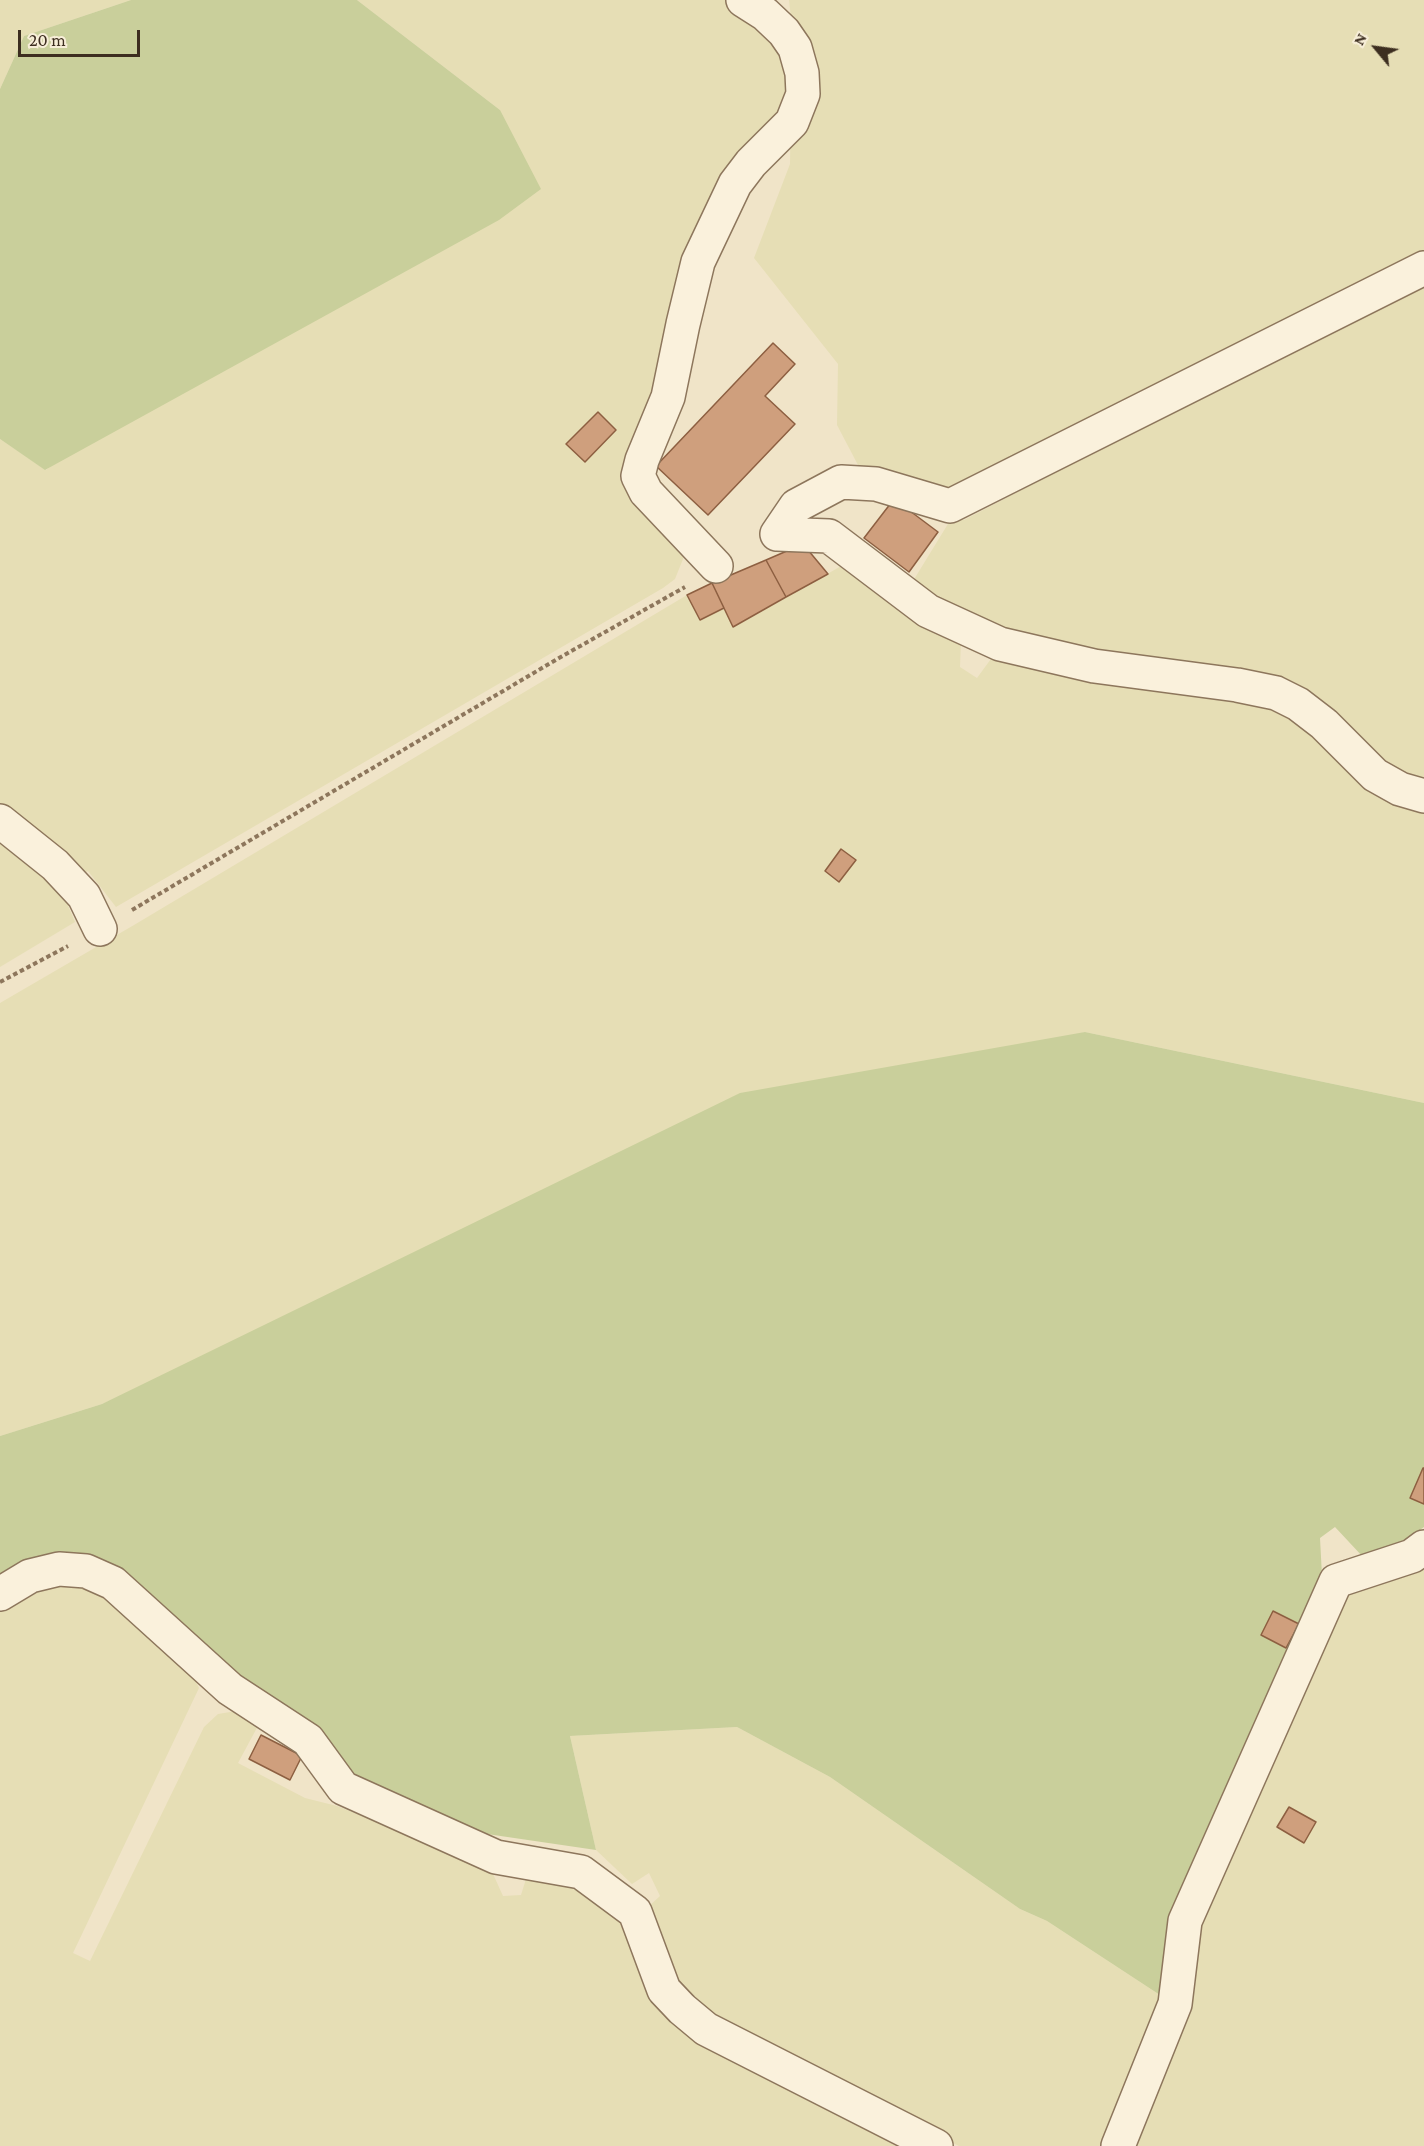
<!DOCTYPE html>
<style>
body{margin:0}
#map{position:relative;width:1424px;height:2146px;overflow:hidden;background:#f0e4c8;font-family:"Crimson Pro",serif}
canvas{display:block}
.north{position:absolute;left:1346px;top:18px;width:60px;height:60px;-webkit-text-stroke:4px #f7eed8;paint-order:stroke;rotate:299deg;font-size:16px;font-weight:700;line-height:24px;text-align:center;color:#3d2e20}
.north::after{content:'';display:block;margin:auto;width:21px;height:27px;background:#3d2e20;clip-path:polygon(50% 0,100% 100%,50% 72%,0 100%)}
.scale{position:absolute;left:18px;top:30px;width:122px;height:27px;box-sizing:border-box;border:3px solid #3d2e20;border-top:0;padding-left:8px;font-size:18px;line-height:21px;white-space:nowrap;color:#3d2e20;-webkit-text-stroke:4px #f7eed8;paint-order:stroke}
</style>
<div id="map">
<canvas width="1424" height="2146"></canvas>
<div class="north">N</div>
<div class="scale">20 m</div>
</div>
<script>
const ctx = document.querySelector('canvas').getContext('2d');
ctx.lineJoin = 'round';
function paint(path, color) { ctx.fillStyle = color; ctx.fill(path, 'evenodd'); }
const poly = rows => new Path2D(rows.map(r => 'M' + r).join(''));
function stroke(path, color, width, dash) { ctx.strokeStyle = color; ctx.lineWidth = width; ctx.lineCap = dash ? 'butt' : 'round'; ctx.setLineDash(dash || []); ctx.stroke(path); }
paint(poly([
 [0,0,131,0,24,36,0,89],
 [357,0,728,0,766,25,792,71,778,120,741,159,659,397,629,464,685,554,675,579,663,588,116,907,88,871,61,889,75,922,0,967,0,439,46,470,500,110],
 [789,0,1424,0,1424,258,955,491,858,465,837,425,838,364,754,258,790,164,792,27],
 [1424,280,1424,787,1405,781,1329,717,1005,636,936,605,913,581,951,519,964,520],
 [843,565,961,641,960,667,977,678,996,652,1271,702,1424,804,1424,1103,1085,1032,102,1404,0,1436,0,1003,134,925,687,595,700,620,724,608,734,627],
 [1424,1560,1424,2146,1128,2146,1195,1921,1343,1596],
 [62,1577,110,1593,190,1669,199,1688,73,1953,90,1961,204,1727,218,1714,236,1711,259,1724,238,1763,305,1798,337,1806,489,1865,503,1896,521,1895,526,1879,579,1885,623,1924,656,1999,910,2146,0,2146,0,1605],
 [737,1727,830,1777,1020,1909,1047,1921,1163,1997,1101,2146,959,2146,710,2019,686,1998,647,1908,660,1896,649,1873,632,1884,596,1850,570,1736]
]), '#e6deb5');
paint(poly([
 [131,0,357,0,500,110,541,189,499,220,45,470,0,439,0,89,24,36],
 [1085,1032,1424,1103,1424,1527,1401,1543,1363,1557,1335,1527,1320,1538,1322,1576,1163,1997,1047,1921,1020,1909,830,1777,737,1727,570,1736,596,1850,487,1834,359,1782,123,1576,0,1582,0,1436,102,1404,740,1093]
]), '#c9cf9b');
const building = poly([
 [773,343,795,364,765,396,795,424,708,515,656,466,773,343],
 [598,412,616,430,585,462,566,444,598,412],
 [894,499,938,532,909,572,864,538,894,499],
 [803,544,828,574,786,597,766,560,803,544],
 [766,560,786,597,733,627,712,583,766,560],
 [712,583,724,608,700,620,687,595,712,583],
 [841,849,856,860,839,882,825,871,841,849],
 [1423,1468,1424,1468,1424,1504,1410,1498,1423,1468],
 [1273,1611,1299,1624,1286,1648,1261,1635,1273,1611],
 [261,1735,302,1756,290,1780,249,1759,261,1735],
 [1289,1807,1316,1822,1304,1843,1277,1827,1289,1807]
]);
paint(building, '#cf9f7d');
stroke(building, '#8d5f41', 1.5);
const minor = poly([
 [777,534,796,506,841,482,876,484,950,506,1424,268],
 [777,534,829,536,928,611,1000,644,1094,666,1237,685,1276,693,1298,704,1324,724,1375,775,1400,789,1424,796],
 [716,566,646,492,638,476,642,460,668,397,683,324,698,262,735,184,751,163,792,122,803,94,802,73,795,48,784,32,765,14,743,0],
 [0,821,55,865,84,896,100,929],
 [0,1594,30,1576,59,1569,86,1571,113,1583,230,1689,308,1740,343,1788,496,1857,581,1872,635,1912,664,1990,682,2009,706,2029,936,2146],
 [1118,2146,1175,2004,1185,1921,1336,1581,1412,1556,1424,1547]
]);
stroke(minor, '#8d765c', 36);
stroke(poly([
 [132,910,559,658,685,587],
 [0,982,68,946]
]), '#8d765c', 4, [4.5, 3]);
stroke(minor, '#faf1dc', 33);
</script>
